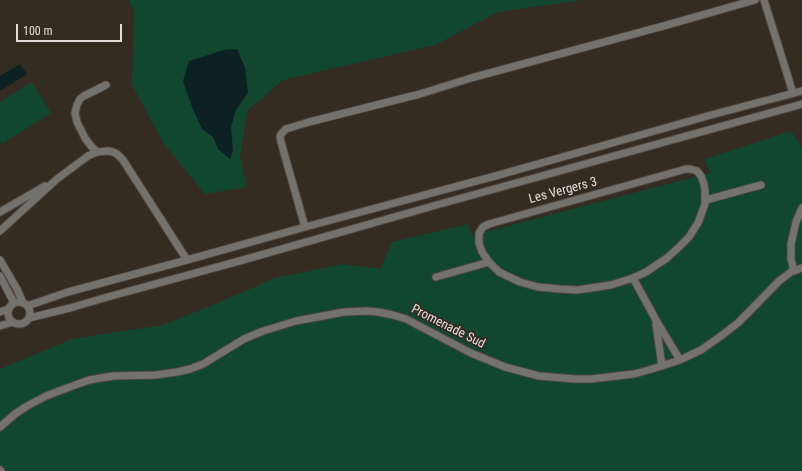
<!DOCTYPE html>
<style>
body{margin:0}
#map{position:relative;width:802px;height:471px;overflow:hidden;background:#342b21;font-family:"Roboto Condensed",sans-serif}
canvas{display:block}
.scale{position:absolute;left:16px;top:24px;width:106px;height:18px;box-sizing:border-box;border:2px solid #e5ded8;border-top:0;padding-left:5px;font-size:12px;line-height:14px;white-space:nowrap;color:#e5ded8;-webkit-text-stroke:3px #342b21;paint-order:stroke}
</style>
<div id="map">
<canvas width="802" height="471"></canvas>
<div class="scale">100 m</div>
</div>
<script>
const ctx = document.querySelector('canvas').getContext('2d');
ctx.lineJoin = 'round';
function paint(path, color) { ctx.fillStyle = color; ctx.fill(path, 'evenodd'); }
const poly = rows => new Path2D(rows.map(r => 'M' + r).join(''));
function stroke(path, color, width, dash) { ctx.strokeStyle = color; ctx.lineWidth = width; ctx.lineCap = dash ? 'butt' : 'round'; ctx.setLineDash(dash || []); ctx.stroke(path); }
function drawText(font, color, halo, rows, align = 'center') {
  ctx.font = font + ' "Roboto Condensed",sans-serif'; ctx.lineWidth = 3.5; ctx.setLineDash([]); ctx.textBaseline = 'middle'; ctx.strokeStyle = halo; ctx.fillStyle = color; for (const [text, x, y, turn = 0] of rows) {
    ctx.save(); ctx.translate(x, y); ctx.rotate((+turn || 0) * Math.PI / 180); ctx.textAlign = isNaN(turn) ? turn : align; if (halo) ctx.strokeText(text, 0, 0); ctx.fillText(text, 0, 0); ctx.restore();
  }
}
paint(poly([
 [129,0,582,0,498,12,435,45,283,80,247,111,240,156,247,187,205,194,164,144,132,85,134,10],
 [32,82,51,113,2,144,0,141,0,102],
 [791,131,802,147,802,471,0,471,0,369,72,339,163,325,208,307,275,278,343,264,380,269,392,242,467,224,473,235,710,173,705,159]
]), '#12472f');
paint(poly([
 [237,49,245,68,248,93,236,110,231,127,233,151,230,159,218,149,213,137,202,129,192,107,183,81,189,61,224,50],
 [20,64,27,74,0,91,0,76]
]), '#0d2023');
const minor = poly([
 [764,0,793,93],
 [97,152,91,146,85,138,77,122,75,113,77,105,80,99,84,96,106,85],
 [686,169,690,169,697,171,701,176,704,184,705,191,705,204,698,223,689,237,679,247,667,258,646,272,633,278,611,285,577,290,560,289,538,287,520,282,499,272,489,262,482,252,479,243,479,233,483,227,489,224,686,169],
 [706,200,761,185],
 [0,212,45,186],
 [305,227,281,142,280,137,281,134,286,129,309,122,420,94,471,78,667,25,755,0],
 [0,231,57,179,88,156,97,152,108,151,113,152,117,154,123,160,187,260],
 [0,260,17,289,23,303],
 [794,271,791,259,791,244,796,222,802,208],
 [0,276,14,303],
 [436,277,489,262],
 [633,278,656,320,680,360],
 '8 313a11 11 0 1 1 22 0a11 11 0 1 1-22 0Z',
 [27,306,68,292,187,260,305,227,499,175,711,115,802,91],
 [0,312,9,309],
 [29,318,70,308,104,298,243,260,440,204,802,104],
 [656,324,662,366],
 [0,326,13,322],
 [0,427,15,414,27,406,46,396,67,388,89,380,113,376,155,375,177,372,190,369,203,364,244,339,263,331,296,321,344,312,367,311,378,312,393,315,406,319,471,353,505,367,539,376,575,379,591,379,634,374,652,369,680,360,701,350,721,336,739,322,779,281,791,272,802,268],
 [0,470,1,471]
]);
stroke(minor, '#50483e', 9);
stroke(minor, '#74726c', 7);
drawText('13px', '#e5ded8', '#342b21', [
 ["Les Vergers 3",563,191,-15],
 ["Promenade Sud",448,327,27]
]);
</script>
